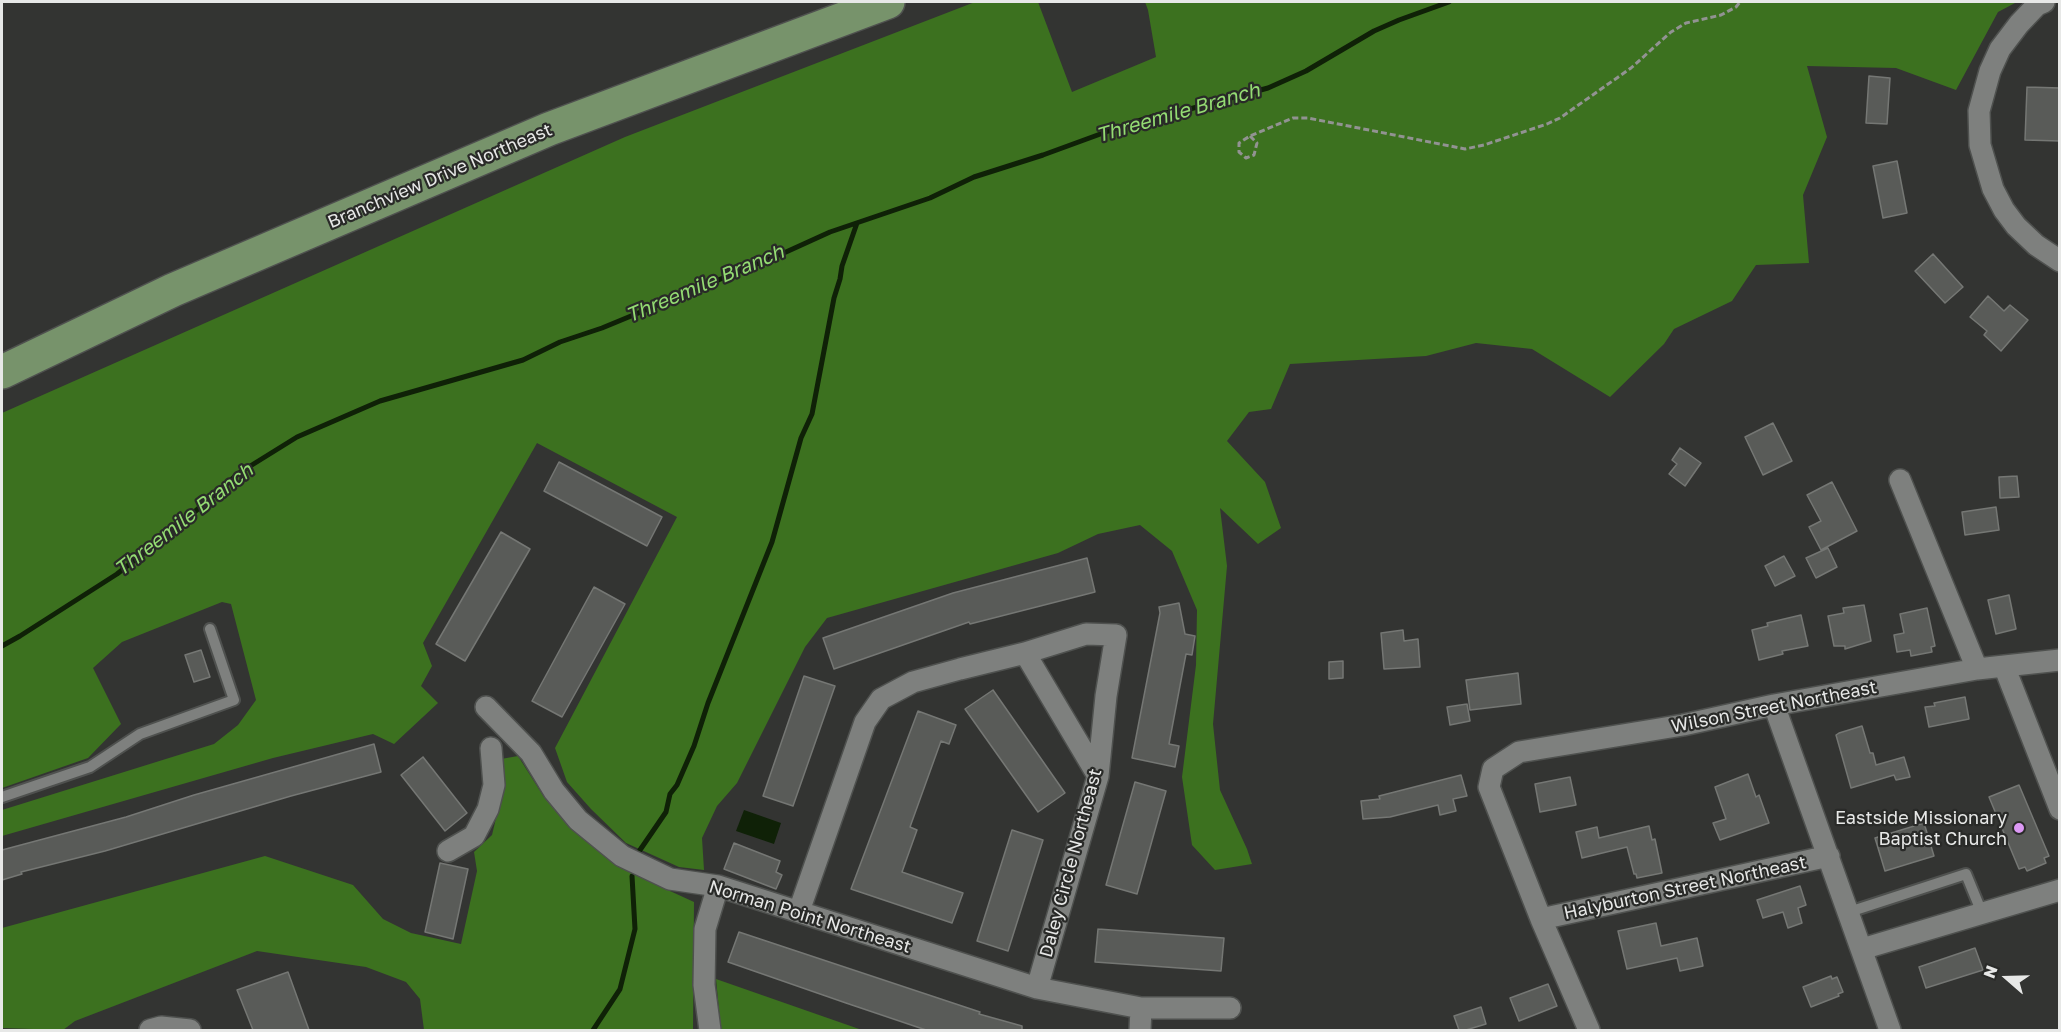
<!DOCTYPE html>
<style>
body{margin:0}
#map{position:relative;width:2061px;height:1032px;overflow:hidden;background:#333432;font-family:"Golos Text",sans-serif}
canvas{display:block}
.frame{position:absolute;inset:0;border:3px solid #e7e8e7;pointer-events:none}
.north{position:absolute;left:1977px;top:948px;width:60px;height:60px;-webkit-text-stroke:4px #292a28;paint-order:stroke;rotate:290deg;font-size:16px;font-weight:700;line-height:24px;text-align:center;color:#e7e8e7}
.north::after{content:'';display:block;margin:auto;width:21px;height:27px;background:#e7e8e7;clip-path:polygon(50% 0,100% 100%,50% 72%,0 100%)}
</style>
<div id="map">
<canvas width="2061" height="1032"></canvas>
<div class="frame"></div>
<div class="north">N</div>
</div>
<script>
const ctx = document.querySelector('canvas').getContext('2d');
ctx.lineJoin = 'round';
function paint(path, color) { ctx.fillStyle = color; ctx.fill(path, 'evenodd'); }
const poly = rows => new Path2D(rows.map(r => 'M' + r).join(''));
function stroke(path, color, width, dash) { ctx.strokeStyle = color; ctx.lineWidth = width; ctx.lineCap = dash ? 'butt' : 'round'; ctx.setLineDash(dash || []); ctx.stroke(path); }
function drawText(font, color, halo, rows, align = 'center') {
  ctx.font = font + ' "Golos Text",sans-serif'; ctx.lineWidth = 4.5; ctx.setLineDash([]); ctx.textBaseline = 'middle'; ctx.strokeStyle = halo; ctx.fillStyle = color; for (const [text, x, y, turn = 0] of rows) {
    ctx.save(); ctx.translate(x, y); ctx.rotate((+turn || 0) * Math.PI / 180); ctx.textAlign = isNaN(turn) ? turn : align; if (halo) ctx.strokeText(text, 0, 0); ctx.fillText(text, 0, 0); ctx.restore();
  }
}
paint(poly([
 [975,2,1038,2,1072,92,1156,57,1148,10,1145,2,2017,2,1998,12,1956,90,1896,68,1807,66,1827,137,1803,195,1809,263,1756,265,1732,301,1674,329,1664,344,1610,397,1532,349,1476,343,1426,356,1290,364,1271,409,1249,412,1227,441,1265,482,1281,528,1258,544,1220,508,1227,566,1213,724,1220,790,1247,849,1252,864,1215,870,1192,845,1182,777,1196,665,1197,610,1172,551,1140,525,1098,534,1058,553,827,618,805,647,737,783,717,806,702,838,704,870,679,867,626,843,591,809,567,782,555,748,677,517,537,443,423,643,432,666,421,686,438,703,394,744,373,734,273,758,2,836,2,810,214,744,238,725,256,700,231,604,222,602,122,642,93,668,121,724,88,758,2,788,2,413,625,137],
 [518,756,544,797,565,820,594,846,646,880,694,902,693,1030,424,1030,420,999,406,982,366,967,257,951,75,1021,63,1030,2,1028,2,928,265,856,353,885,383,919,411,933,461,944,477,871,474,852,492,835,502,793,501,759],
 [716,979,862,1030,721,1030]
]), '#3c711f');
paint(poly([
 [744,810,781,823,774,844,736,831]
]), '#0f2107');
stroke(poly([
 [2,646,20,636,117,574,183,522,239,473,297,437,380,401,523,360,560,342,602,328,786,252,830,232,930,198,974,177,1043,155,1125,125,1164,113,1186,110,1268,88,1306,71,1374,31,1399,20,1449,2],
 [640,850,666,812,670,794,677,785,694,746,708,703,772,542,801,438,812,414,834,298,840,279,842,266,857,223],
 [593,1030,620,989,635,929,632,876]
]), '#0f2107', 5);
const building = poly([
 [1869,76,1890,78,1887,124,1866,123,1869,76],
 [2027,87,2060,88,2060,141,2025,140,2027,87],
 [1897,161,1907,213,1883,218,1873,166,1897,161],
 [1933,254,1963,287,1945,303,1915,271,1933,254],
 [1988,296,2004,311,2010,305,2028,320,2001,351,1984,335,1987,331,1970,317,1988,296],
 [1773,423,1792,461,1763,475,1745,437,1773,423],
 [1680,448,1701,463,1685,486,1669,474,1677,464,1672,460,1680,448],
 [559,462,662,517,647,546,544,491,559,462],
 [2017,476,2019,497,2000,498,1999,477,2017,476],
 [1832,482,1857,531,1821,550,1809,527,1821,521,1807,495,1832,482],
 [1996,507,1999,530,1965,535,1962,512,1996,507],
 [501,532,530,549,465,661,436,644,501,532],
 [1828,548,1837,567,1816,578,1806,558,1828,548],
 [1784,556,1795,576,1775,586,1765,566,1784,556],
 [1087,558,1095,592,970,624,969,622,834,669,823,638,953,593,1087,558],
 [594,587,625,604,562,717,532,701,594,587],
 [2009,595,2016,629,1996,634,1988,600,2009,595],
 [1179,603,1185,634,1195,636,1192,655,1186,654,1169,744,1179,746,1175,767,1132,758,1160,613,1159,607,1179,603],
 [1864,605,1871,641,1845,649,1845,646,1834,646,1828,616,1844,613,1843,608,1864,605],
 [1927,608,1935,646,1931,647,1932,652,1911,656,1910,650,1897,652,1894,635,1904,633,1900,614,1927,608],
 [1801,615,1808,646,1782,651,1783,654,1759,660,1752,630,1768,626,1767,623,1801,615],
 [1403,630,1404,641,1418,639,1420,667,1384,669,1381,633,1403,630],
 [201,650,210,677,194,682,185,655,201,650],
 [1343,661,1343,678,1329,679,1329,662,1343,661],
 [1518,673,1521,704,1470,710,1466,680,1518,673],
 [804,676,835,686,793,806,763,796,804,676],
 [993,690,1065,793,1038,812,965,709,993,690],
 [1965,697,1969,719,1929,727,1925,707,1935,706,1934,703,1965,697],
 [1467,704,1470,721,1450,725,1447,707,1467,704],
 [918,711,956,725,949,744,941,741,910,827,917,830,902,872,963,893,952,923,851,889,918,711],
 [1862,726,1870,753,1873,753,1876,765,1904,757,1910,777,1896,780,1894,775,1851,788,1836,735,1839,733,1862,726],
 [374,744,381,772,291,796,105,851,21,872,22,874,2,880,2,850,126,817,194,795,374,744],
 [423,757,467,813,445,831,401,775,423,757],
 [1748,774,1756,797,1759,795,1769,823,1720,840,1713,823,1726,819,1715,787,1748,774],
 [1461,775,1467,796,1453,799,1456,811,1440,815,1438,805,1390,817,1363,819,1361,801,1380,799,1379,796,1461,775],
 [1570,777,1576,805,1540,812,1535,784,1570,777],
 [1135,782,1166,791,1137,894,1106,885,1135,782],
 [2019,785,2049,856,2044,858,2046,863,2027,871,2025,867,2019,869,1989,797,2019,785],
 [1924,823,1934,856,1885,871,1875,838,1924,823],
 [1649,826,1652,840,1655,839,1662,873,1637,878,1636,874,1634,874,1627,847,1582,858,1576,832,1597,827,1599,838,1649,826],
 [1012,830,1043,840,1008,951,977,941,1012,830],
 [734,843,780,861,776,872,782,875,776,889,724,869,734,843],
 [440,863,468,869,453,939,425,932,440,863],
 [1800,886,1806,905,1798,908,1802,923,1788,928,1783,912,1763,918,1757,900,1800,886],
 [1656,923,1661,946,1697,938,1703,966,1680,971,1677,958,1627,969,1618,931,1656,923],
 [1098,929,1224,938,1221,971,1095,962,1098,929],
 [739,932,980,1012,979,1014,1022,1026,1022,1030,926,1030,846,1003,728,962,739,932],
 [1975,948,1983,970,1926,988,1919,967,1975,948],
 [288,972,309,1030,253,1030,237,990,288,972],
 [1831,976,1832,979,1837,977,1843,992,1838,994,1839,996,1811,1007,1803,987,1831,976],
 [1548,984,1557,1006,1519,1021,1510,998,1548,984],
 [1481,1007,1486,1024,1466,1030,1459,1030,1454,1016,1481,1007]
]);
paint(building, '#595b58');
stroke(building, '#757774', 1.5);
const service = poly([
 [2,797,90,767,140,734,234,700,210,629],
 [1849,912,1966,874,1982,913]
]);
const minor = poly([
 [2044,2,2037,5,2019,24,2000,49,1990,71,1979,111,1980,145,1993,189,2004,210,2016,226,2036,245,2060,261],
 [1900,480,1977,669],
 [1025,653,1098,776],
 [2004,666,2060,809],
 [1774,705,1890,1030],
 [486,707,531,753,554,791,578,820,622,856,670,879,718,886,1037,988,1141,1008,1140,1030],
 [448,851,474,836,488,809,494,785,491,748],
 [799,911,865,722,881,699,913,682,960,669,1025,653,1086,634,1116,635,1106,696,1098,776,1037,988],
 [1541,919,1829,856],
 [1862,949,2060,890],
 [1141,1008,1230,1008],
 [150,1030,161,1027,190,1030],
 [710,1030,704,985,705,929,718,886],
 [1589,1030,1541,919,1489,787,1493,769,1519,752,1683,725,1774,705,1977,669,2060,660]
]);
const primary = poly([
 [2,372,173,290,549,129,888,2]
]);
stroke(service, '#4f514f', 14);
stroke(minor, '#4f514f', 24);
stroke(primary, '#4f514f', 36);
stroke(poly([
 [1250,136,1257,143,1254,155,1246,158,1239,152,1239,143,1250,136,1293,118,1308,118,1465,149,1484,145,1547,124,1560,118,1631,68,1671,32,1686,23,1721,15,1736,7,1740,2]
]), '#929392', 3, [6, 3]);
stroke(service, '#7e807e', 10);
stroke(minor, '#7e807e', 21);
stroke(primary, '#77936b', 33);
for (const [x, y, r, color] of [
 [2019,828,6,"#dc99f4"]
]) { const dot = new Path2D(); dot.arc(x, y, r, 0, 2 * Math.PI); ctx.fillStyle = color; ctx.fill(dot); stroke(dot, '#292a28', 2); }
drawText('18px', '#e7e8e7', '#292a28', [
 ["Branchview Drive Northeast",440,176,-23],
 ["Wilson Street Northeast",1774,707,-11],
 ["Daley Circle Northeast",1071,863,-75],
 ["Halyburton Street Northeast",1685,888,-12],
 ["Norman Point Northeast",810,917,17]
]);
drawText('18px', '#e7e8e7', '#292a28', [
 ["Eastside Missionary",2007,818],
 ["Baptist Church",2007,839]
], 'right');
drawText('italic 20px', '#94dc73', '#292a28', [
 ["Threemile Branch",1178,113,-16],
 ["Threemile Branch",705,284,-23],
 ["Threemile Branch",184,520,-38]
]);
</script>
